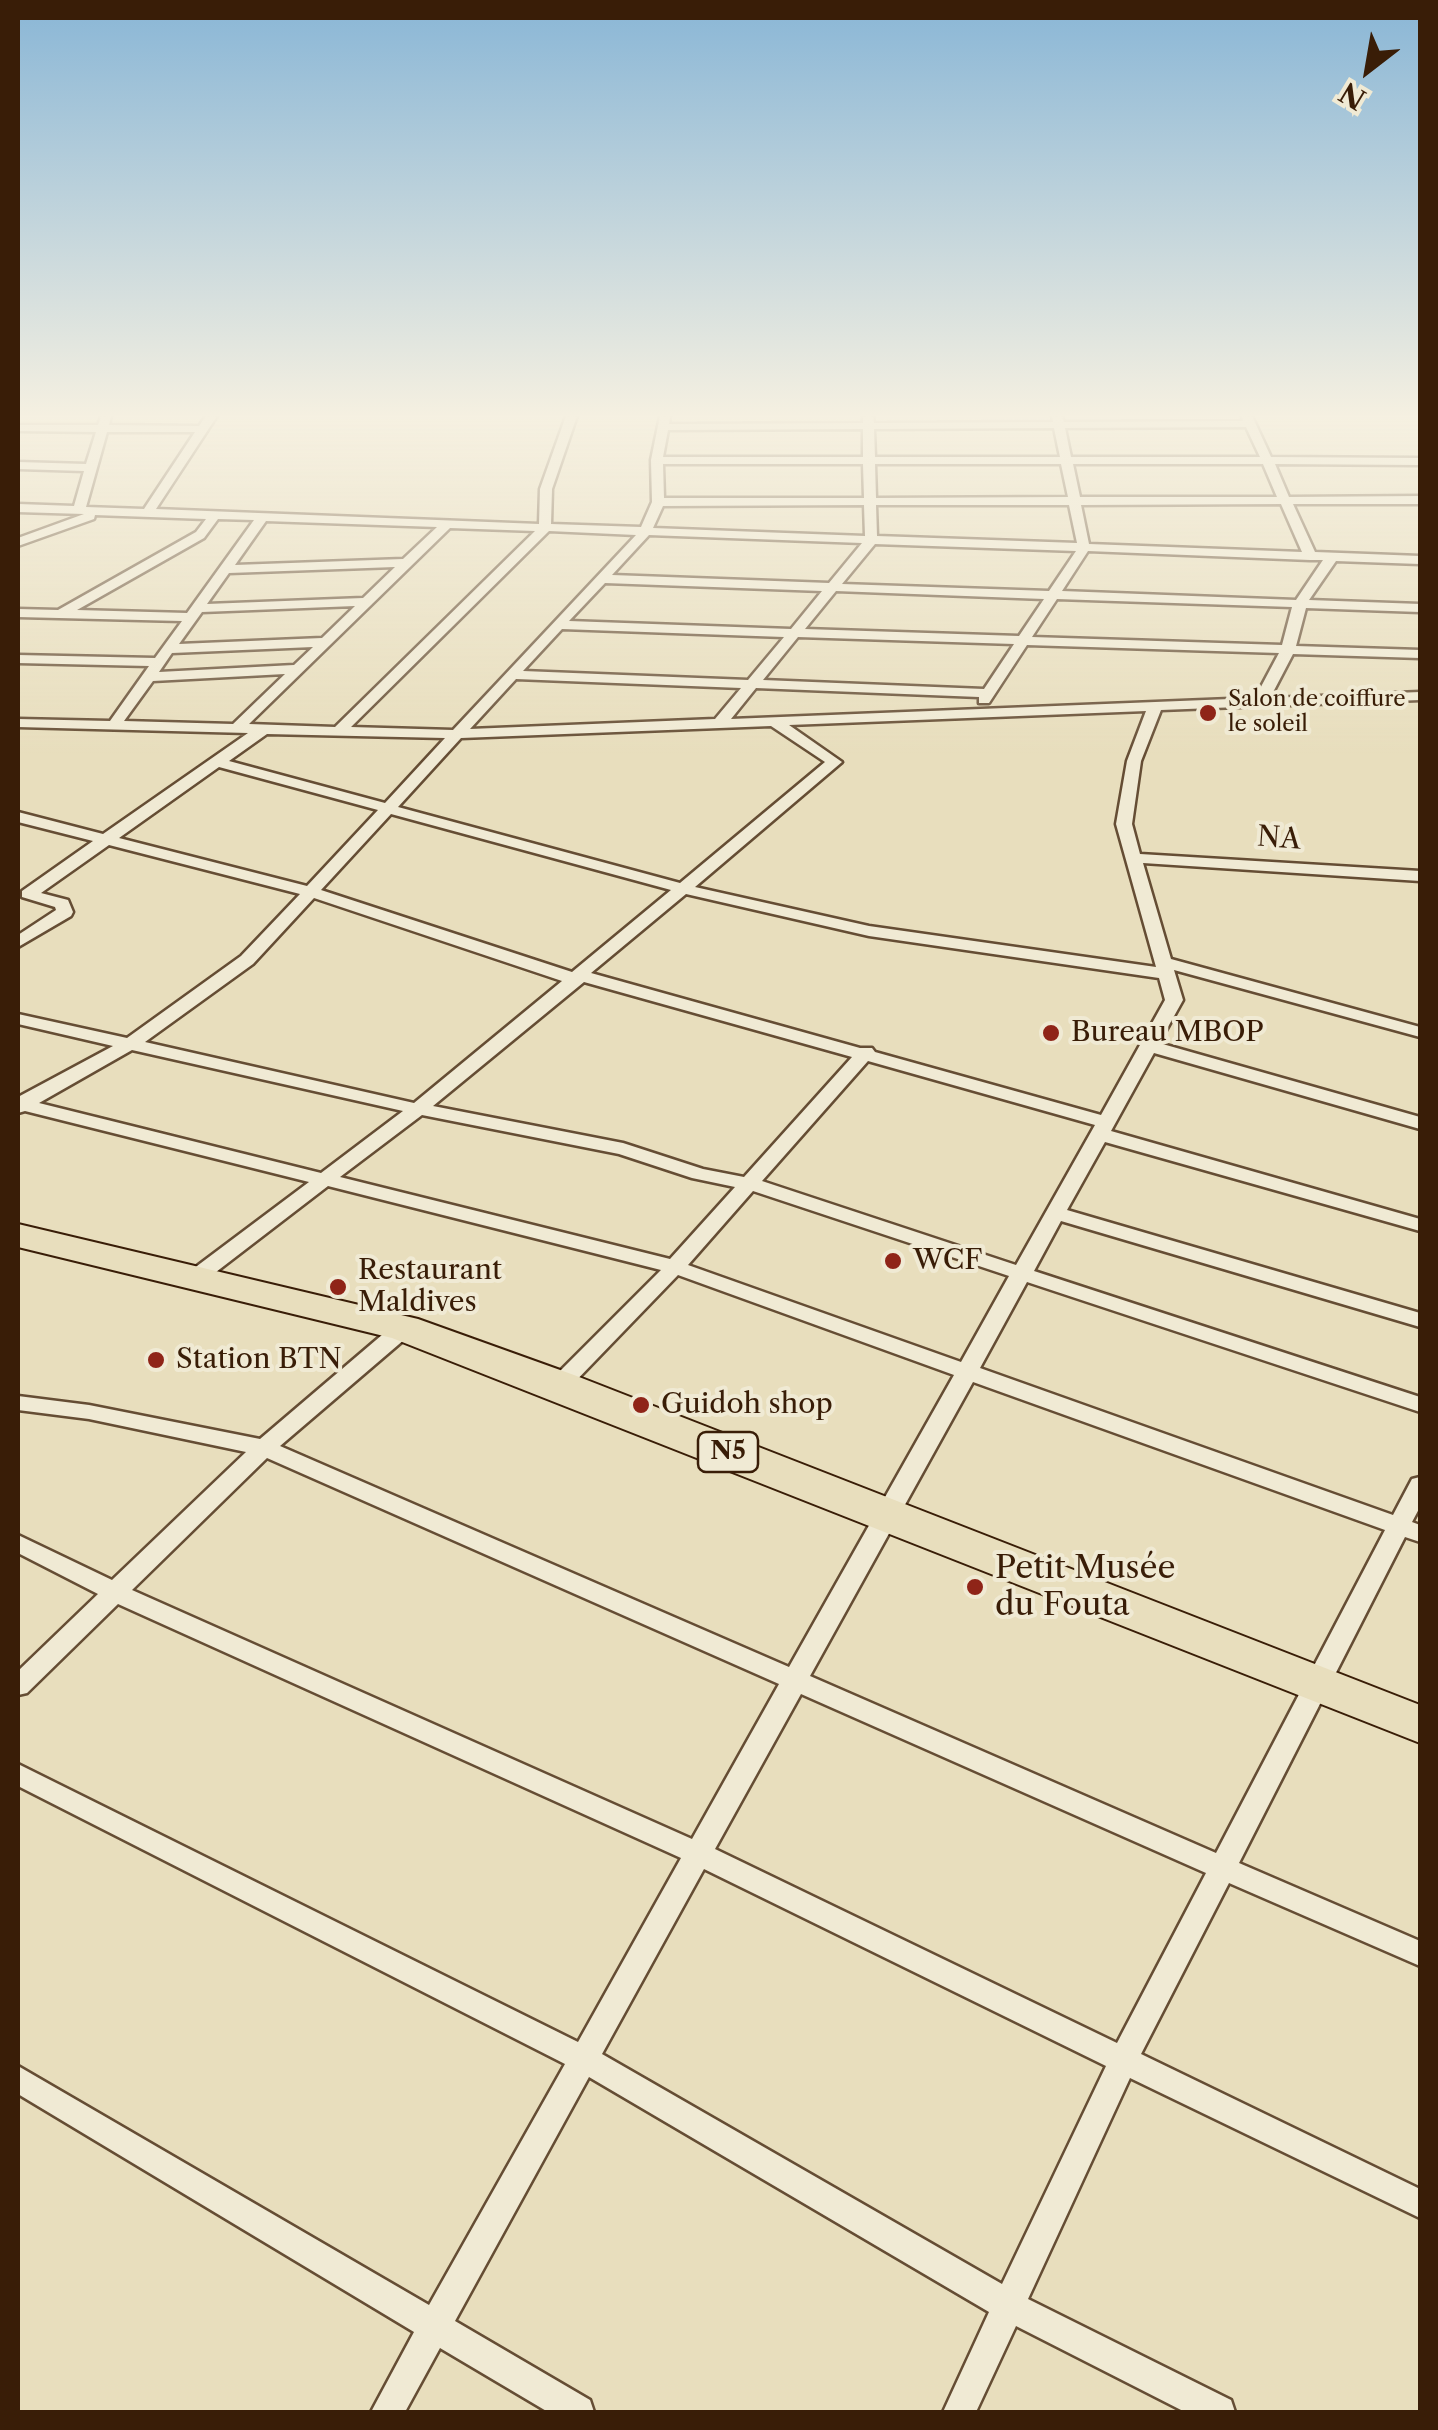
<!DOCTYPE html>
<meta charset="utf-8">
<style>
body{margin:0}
#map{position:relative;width:1438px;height:2430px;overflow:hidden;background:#e8debd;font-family:"Libre Caslon Text",serif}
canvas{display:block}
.frame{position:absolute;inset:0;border:20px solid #391d07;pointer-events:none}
.north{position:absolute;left:1318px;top:20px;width:100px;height:100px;-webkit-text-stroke:8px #f0ead4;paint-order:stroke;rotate:211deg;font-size:28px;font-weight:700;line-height:40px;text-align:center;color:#391d07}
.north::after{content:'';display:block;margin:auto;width:35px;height:45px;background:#391d07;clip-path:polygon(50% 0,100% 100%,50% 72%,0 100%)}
</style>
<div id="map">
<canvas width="1438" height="2430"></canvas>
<div class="frame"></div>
<div class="north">N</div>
</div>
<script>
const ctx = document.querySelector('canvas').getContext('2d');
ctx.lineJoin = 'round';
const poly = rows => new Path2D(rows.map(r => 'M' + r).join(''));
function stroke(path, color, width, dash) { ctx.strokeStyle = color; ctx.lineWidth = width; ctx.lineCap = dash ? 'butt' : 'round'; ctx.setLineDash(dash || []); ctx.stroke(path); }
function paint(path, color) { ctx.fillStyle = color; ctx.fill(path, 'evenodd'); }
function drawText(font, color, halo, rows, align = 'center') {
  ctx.font = font + ' "Libre Caslon Text",serif'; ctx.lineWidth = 8; ctx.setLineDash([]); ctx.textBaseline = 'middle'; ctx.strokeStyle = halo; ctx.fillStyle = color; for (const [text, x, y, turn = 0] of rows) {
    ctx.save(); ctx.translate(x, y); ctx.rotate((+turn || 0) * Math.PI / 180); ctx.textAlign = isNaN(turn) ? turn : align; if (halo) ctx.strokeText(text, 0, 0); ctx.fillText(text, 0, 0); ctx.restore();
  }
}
const street = poly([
 [101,416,111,416,109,425,199,426,206,416,217,416,156,509,539,524,540,489,566,416,577,416,552,489,551,524,641,527,652,502,651,460,660,416,670,416,669,424,863,423,863,416,873,416,874,423,1053,422,1052,416,1062,416,1064,422,1243,421,1242,416,1252,416,1271,457,1420,458,1420,465,1275,464,1289,497,1420,496,1420,504,1293,504,1315,552,1420,556,1420,564,1336,561,1309,600,1420,604,1420,612,1306,608,1296,646,1420,650,1420,658,1293,654,1270,698,1420,692,1420,700,1161,710,1141,761,1132,824,1140,854,1420,871,1420,881,1143,863,1171,959,1420,1027,1420,1037,1174,970,1183,1000,1159,1043,1420,1117,1420,1129,1154,1053,1111,1131,1420,1219,1420,1231,1105,1142,1067,1210,1420,1313,1420,1327,1061,1221,1034,1271,1420,1397,1420,1412,1027,1282,980,1368,1393,1515,1412,1479,1420,1477,1420,1507,1412,1522,1420,1525,1420,1542,1405,1537,1239,1863,1420,1941,1420,1966,1229,1883,1141,2054,1420,2189,1420,2218,1130,2078,1028,2299,1231,2400,1235,2412,1185,2412,1016,2326,976,2412,943,2412,989,2312,589,2077,455,2321,590,2400,594,2412,548,2412,440,2348,405,2412,371,2412,414,2332,18,2094,18,2066,429,2305,565,2064,18,1786,18,1764,578,2042,681,1858,118,1604,27,1693,18,1695,18,1671,98,1594,18,1553,18,1535,112,1580,246,1452,89,1419,18,1410,18,1396,89,1405,260,1439,396,1323,412,1323,415,1328,412,1333,280,1446,789,1667,954,1375,678,1275,567,1390,551,1390,548,1385,551,1380,661,1270,328,1186,203,1282,196,1283,189,1282,186,1277,189,1272,309,1182,25,1111,18,1113,18,1097,113,1046,18,1024,18,1014,127,1038,241,956,300,894,109,845,41,893,68,900,73,912,71,916,18,947,18,935,56,910,55,907,22,897,22,891,93,841,18,822,18,812,103,834,248,733,18,727,18,719,110,721,149,666,18,663,18,655,155,658,182,621,18,617,18,609,58,610,196,532,206,519,95,515,94,519,18,546,18,538,84,514,18,512,18,504,74,506,84,471,18,469,18,462,86,464,96,432,18,431,18,425,98,425,101,416],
 [1246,427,1260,457,1071,457,1065,428,1246,427],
 [1054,428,1060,457,875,457,874,429,1054,428],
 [863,429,863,457,663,457,668,430,863,429],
 [107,432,195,432,144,509,86,507,107,432],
 [663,464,863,464,864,498,664,498,663,464],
 [875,464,1061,464,1068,497,876,498,875,464],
 [1073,464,1263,464,1277,497,1080,497,1073,464],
 [1281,504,1302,552,1089,544,1081,505,1281,504],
 [864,505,865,536,653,528,663,506,864,505],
 [876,505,1069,505,1077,543,877,536,876,505],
 [218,519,254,520,187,613,77,610,204,538,218,519],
 [266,521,437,527,403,559,235,565,266,521],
 [450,528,535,531,335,727,249,724,450,528],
 [549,531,636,535,453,730,351,727,549,531],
 [649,535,862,543,829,583,612,575,649,535],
 [875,544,1076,551,1049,591,842,584,875,544],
 [1088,551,1310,560,1323,560,1296,600,1062,591,1088,551],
 [395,567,363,598,207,604,229,573,395,567],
 [605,583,822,591,791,629,569,621,605,583],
 [836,591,1044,599,1019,636,805,629,836,591],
 [1057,599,1292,607,1282,645,1032,637,1057,599],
 [355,606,322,638,179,644,202,612,355,606],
 [562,629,784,637,748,680,523,671,562,629],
 [798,637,1014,644,984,689,763,680,798,637],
 [1027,645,1279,653,1255,698,731,719,756,688,979,697,979,703,989,703,1027,645],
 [313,647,294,665,159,672,172,653,313,647],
 [285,674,233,724,124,721,153,681,285,674],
 [516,679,741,688,715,719,470,729,516,679],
 [1146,711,1127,761,1116,824,1156,967,869,926,695,887,842,762,789,725,1146,711],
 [771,726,825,762,680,883,398,807,461,738,771,726],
 [267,734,445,738,385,803,229,761,267,734],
 [219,767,378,810,307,886,119,838,219,767],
 [391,814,671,890,572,972,321,890,391,814],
 [686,894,869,936,1159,978,1165,1000,1101,1115,875,1052,872,1048,860,1048,591,973,686,894],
 [314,898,562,981,414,1103,145,1042,253,964,314,898],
 [584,982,852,1057,744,1177,703,1169,623,1143,433,1106,584,982],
 [132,1050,403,1111,321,1173,39,1103,132,1050],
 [868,1061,1095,1125,1016,1265,762,1181,868,1061],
 [422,1115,619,1154,692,1178,735,1187,670,1259,340,1177,422,1115],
 [753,1191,1009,1276,961,1362,688,1265,753,1191],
 [973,1382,1385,1530,1216,1853,810,1676,973,1382],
 [267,1458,779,1684,692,1839,132,1590,267,1458],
 [801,1694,1206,1873,1117,2043,715,1849,801,1694],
 [704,1869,1106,2066,1002,2284,602,2054,704,1869]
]);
const highway = poly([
 [18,1224,418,1319,574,1375,1420,1705,1420,1743,392,1338,18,1247,18,1224]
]);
stroke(street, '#654d34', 5);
stroke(highway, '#391d07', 4);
paint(street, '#f0ead4');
paint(highway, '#e8debd');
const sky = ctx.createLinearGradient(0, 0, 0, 756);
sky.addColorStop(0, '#89b6d6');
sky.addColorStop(0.55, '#f5f0e1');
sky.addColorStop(1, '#f5f0e100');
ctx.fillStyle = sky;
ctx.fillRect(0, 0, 1438, 756);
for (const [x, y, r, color] of [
 [1208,713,10,"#8f2418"],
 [1051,1033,10,"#8f2418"],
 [893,1261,10,"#8f2418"],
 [338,1287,10,"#8f2418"],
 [156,1360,10,"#8f2418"],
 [641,1405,10,"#8f2418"],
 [975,1587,10,"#8f2418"]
]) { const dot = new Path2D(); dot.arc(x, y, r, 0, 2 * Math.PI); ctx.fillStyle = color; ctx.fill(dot); stroke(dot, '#f0ead4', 4); }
drawText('22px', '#391d07', '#f0ead4', [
 ["Salon de coiffure",1228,700],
 ["le soleil",1228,725]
], 'left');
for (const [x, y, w] of [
 [728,1452,60]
]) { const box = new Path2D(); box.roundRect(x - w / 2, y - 20, w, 40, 8); ctx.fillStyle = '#f0ead4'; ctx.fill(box); stroke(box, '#391d07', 2.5); }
drawText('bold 25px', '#391d07', null, [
 ["N5",728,1452]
]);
drawText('28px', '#391d07', '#f0ead4', [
 ["NA",1279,839,4]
]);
drawText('28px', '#391d07', '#f0ead4', [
 ["Bureau MBOP",1071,1033],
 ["WCF",913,1261],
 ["Restaurant",358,1271],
 ["Maldives",358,1303],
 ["Station BTN",176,1360],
 ["Guidoh shop",661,1405]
], 'left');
drawText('32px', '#391d07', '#f0ead4', [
 ["Petit Musée",995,1569],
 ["du Fouta",995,1606]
], 'left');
</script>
